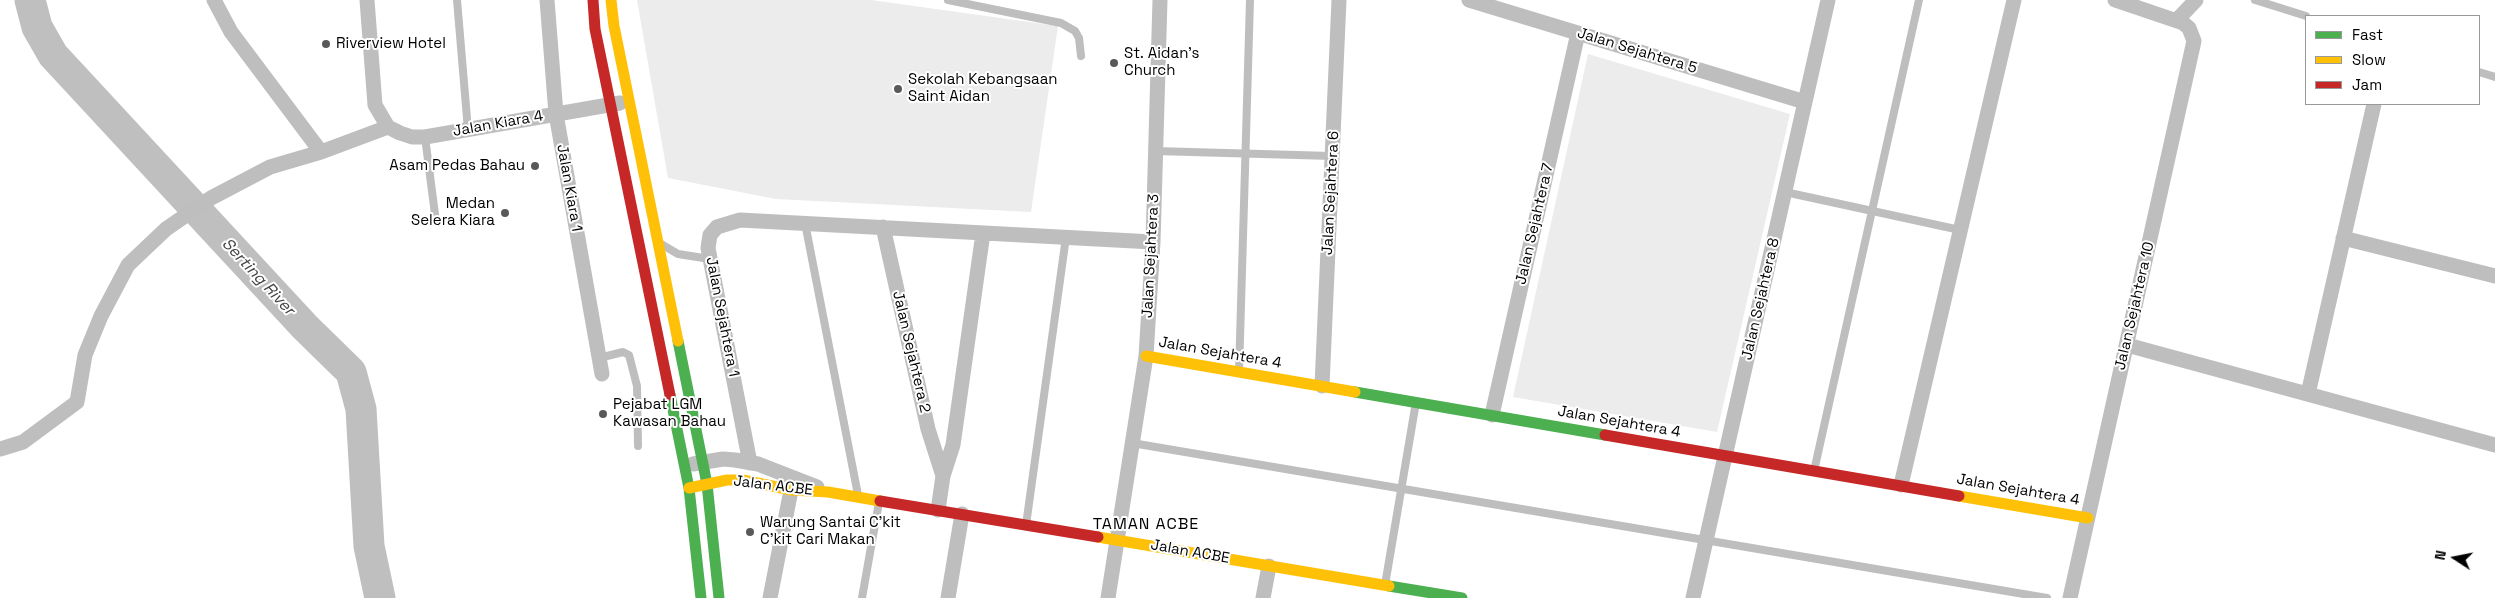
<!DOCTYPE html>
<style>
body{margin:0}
#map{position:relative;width:2495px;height:598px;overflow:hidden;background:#fff;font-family:"Space Grotesk",sans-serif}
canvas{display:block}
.legend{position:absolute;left:2305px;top:15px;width:175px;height:90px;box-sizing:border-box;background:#fff;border:1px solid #999;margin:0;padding:6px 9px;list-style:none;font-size:15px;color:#000}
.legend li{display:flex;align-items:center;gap:10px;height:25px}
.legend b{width:25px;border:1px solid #999}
.north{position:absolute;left:2430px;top:533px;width:50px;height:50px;-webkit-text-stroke:4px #fff;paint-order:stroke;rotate:281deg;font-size:14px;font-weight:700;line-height:20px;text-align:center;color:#000}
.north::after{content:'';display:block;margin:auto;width:18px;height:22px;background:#000;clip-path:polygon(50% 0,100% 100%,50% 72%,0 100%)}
</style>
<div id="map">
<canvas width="2495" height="598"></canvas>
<ul class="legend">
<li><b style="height:6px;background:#4caf50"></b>Fast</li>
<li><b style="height:6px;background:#ffc107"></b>Slow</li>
<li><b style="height:6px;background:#c62828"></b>Jam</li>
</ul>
<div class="north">N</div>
</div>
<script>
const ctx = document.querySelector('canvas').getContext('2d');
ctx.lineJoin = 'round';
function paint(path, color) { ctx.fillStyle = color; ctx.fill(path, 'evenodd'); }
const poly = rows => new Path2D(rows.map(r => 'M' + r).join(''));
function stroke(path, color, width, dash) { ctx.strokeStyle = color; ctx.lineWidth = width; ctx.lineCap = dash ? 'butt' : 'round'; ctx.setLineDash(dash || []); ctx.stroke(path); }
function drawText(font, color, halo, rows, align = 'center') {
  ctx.font = font + ' "Space Grotesk",sans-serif'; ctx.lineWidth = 4; ctx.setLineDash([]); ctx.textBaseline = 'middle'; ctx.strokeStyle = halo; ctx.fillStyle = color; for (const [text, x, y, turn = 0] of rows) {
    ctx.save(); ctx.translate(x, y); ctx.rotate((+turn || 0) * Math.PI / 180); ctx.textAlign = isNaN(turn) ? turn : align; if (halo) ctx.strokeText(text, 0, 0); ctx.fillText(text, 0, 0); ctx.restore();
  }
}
paint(poly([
 [637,0,871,0,1058,26,1031,212,776,199,668,178],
 [1588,54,1790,114,1717,432,1513,397]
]), '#ececec');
stroke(poly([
 [30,0,37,27,53,55,305,327,351,372,361,409,369,546,380,598]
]), '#bfbfbf', 31);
stroke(poly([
 [457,0,468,130],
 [948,0,1061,23,1075,31,1079,38,1081,56],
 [2255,0,2306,16],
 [2479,72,2495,77],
 [425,137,436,222],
 [1155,151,1332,156],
 [1785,192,1960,230],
 [805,223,858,495],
 [661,244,678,254,710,259],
 [599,358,623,352,629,355,637,386,638,446],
 [1239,372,1250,0],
 [1132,443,2047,598],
 [1814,471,1919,0],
 [1026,525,1066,237],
 [1385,585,1416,402],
 [862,598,879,502]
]), '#bebebe', 8);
stroke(poly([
 [214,0,231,32,321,152],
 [367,0,375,105,388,127,400,133,412,137,425,137,620,103],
 [547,0,556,114,602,374],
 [1469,0,1805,102],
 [2177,20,2196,0],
 [883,227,928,429,943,476],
 [2343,238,2495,276],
 [2127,345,2495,445],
 [1322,386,1339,0],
 [2308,394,2374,104],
 [1492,415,1578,33],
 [0,449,23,442,77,402,85,355,101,316,128,265,166,229,211,198,270,167,321,152,388,127],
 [750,463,708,248,710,235,717,227,740,220,1153,242],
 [693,464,723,459,735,460,758,464,817,487],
 [1901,485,2014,0],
 [938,510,943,476,953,445,983,233],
 [770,598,791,490],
 [948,598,962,514],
 [1108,598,1146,356,1153,242,1160,0],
 [1263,598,1269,566],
 [1693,598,1828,0],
 [2070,598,2194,41,2189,28,2183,23,2115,0]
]), '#bebebe', 15);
stroke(poly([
 [678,341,707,484,719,598],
 [1355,392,1605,435],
 [670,395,689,488,701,598],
 [1389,586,1462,598]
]), '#4caf50', 11);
stroke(poly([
 [611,0,614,26,678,341],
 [1146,356,1355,392],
 [689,488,727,480,743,480,791,490,828,492,880,501],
 [1959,496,2088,518],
 [1098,537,1389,586]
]), '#ffc107', 11);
stroke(poly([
 [593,0,595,29,670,395],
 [1605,435,1959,496],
 [880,501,1098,537]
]), '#c62828', 11);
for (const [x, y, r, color] of [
 [326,44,5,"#595959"],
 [1114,63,5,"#595959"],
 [898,89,5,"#595959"],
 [535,166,5,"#595959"],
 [505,213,5,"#595959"],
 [603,414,5,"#595959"],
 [750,532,5,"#595959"]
]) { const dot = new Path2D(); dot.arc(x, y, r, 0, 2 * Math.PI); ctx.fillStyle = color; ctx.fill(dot); stroke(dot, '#fff', 2); }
drawText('15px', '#000', '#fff', [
 ["Riverview Hotel",336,44],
 ["St. Aidan's",1124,54],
 ["Church",1124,71],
 ["Sekolah Kebangsaan",908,80],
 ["Saint Aidan",908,97],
 ["Asam Pedas Bahau",525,166,"right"],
 ["Medan",495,204,"right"],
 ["Selera Kiara",495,221,"right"],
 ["Pejabat LGM",613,405],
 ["Kawasan Bahau",613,422],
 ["Warung Santai C'kit",760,523],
 ["C'kit Cari Makan",760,540]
], 'left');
drawText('15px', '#000', '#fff', [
 ["Jalan Sejahtera 5",1637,51,17],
 ["Jalan Kiara 4",498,124,-10],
 ["Jalan Kiara 1",569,188,80],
 ["Jalan Sejahtera 6",1331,193,-87],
 ["Jalan Sejahtera 7",1535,224,-77],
 ["Jalan Sejahtera 3",1151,256,-87],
 ["Jalan Sejahtera 8",1761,299,-77],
 ["Jalan Sejahtera 10",2135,306,-77],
 ["Jalan Sejahtera 1",722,317,79],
 ["Jalan Sejahtera 2",911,352,77],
 ["Jalan Sejahtera 4",1220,353,10],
 ["Jalan Sejahtera 4",1619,422,10],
 ["Jalan ACBE",773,486,7],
 ["Jalan Sejahtera 4",2018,490,10],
 ["Jalan ACBE",1190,552,10]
]);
drawText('italic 16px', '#444', '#fff', [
 ["Serting River",258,277,47]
]);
ctx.letterSpacing = '1px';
drawText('16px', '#000', '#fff', [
 ["TAMAN ACBE",1146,525]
]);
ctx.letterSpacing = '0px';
</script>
